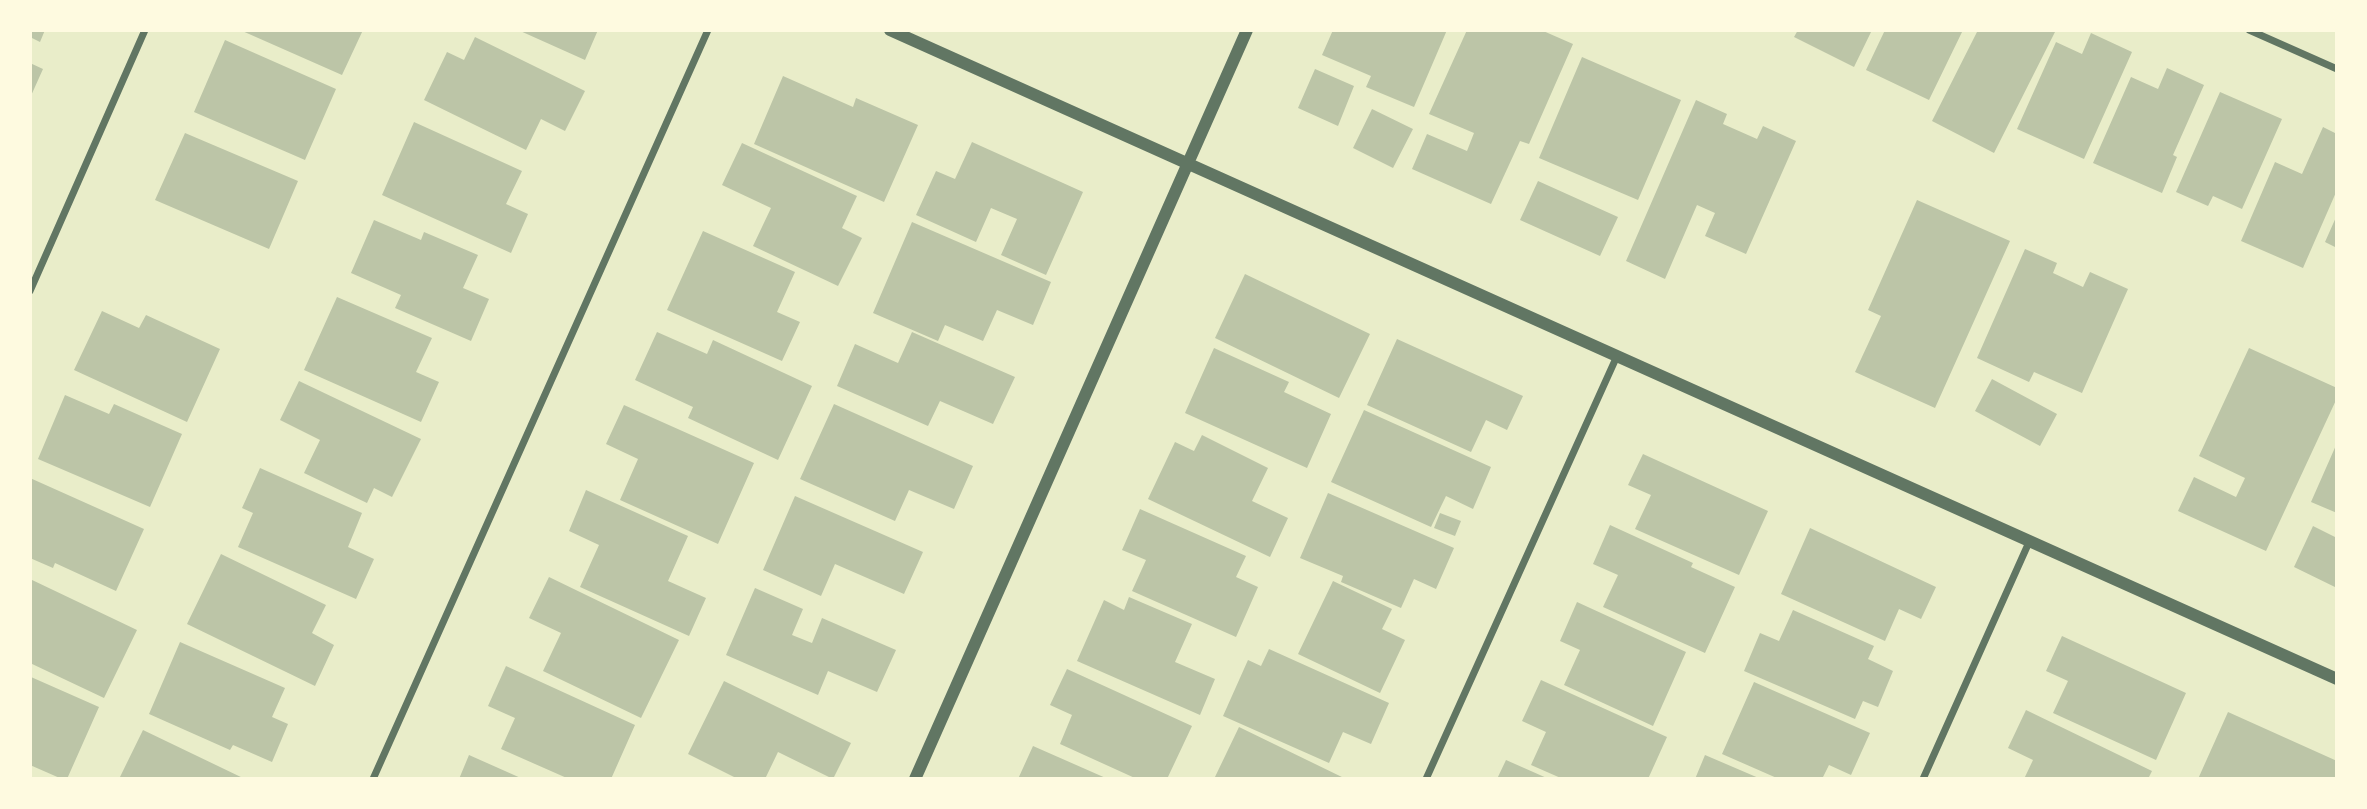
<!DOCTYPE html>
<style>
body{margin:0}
#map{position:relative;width:2367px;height:809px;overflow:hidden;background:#e9edc9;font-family:"Roboto Condensed",sans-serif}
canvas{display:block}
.frame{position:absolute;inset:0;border:32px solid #fefae0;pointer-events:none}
</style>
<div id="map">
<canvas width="2367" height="809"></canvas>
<div class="frame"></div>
</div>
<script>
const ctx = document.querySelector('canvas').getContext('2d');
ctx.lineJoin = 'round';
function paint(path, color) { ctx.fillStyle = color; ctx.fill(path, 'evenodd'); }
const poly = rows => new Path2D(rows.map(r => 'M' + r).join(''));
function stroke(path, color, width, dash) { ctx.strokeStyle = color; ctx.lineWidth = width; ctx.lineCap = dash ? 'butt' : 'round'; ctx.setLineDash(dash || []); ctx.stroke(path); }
paint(poly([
 [30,30,45,30,40,42,30,37],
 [240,30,363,30,342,75],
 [518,30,598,30,585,60],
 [1333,30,1447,30,1414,107,1366,87,1371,76,1322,55],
 [1467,30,1541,30,1573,44,1529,144,1520,141,1491,204,1412,169,1427,134,1467,151,1474,133,1429,114],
 [1798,30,1872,30,1854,67,1794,37],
 [1885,30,1963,30,1929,100,1866,70],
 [1978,30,2056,30,1994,153,1932,121],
 [2091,33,2132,52,2084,159,2017,129,2056,42,2082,54],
 [475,37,585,91,565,131,541,119,526,150,424,100,447,52,464,60],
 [225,40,336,89,305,160,194,112],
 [1582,57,1681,100,1638,200,1539,158],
 [30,63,43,69,30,98],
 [2167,68,2204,85,2173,155,2177,157,2162,193,2093,163,2131,77,2158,89],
 [1315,69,1354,86,1338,126,1298,108],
 [783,76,853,107,856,98,918,125,884,202,754,144],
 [2220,92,2282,119,2242,209,2213,196,2208,206,2176,192],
 [1696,100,1727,114,1723,124,1757,139,1763,126,1796,141,1746,254,1705,236,1715,213,1697,205,1665,279,1626,261],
 [1372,109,1413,129,1393,168,1353,148],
 [414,122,522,171,506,204,528,214,511,253,382,195],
 [2323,127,2337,134,2337,190,2303,268,2241,241,2275,162,2302,174],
 [185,133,298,181,269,249,155,200],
 [972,142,1083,192,1046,275,1001,255,1017,219,991,208,976,242,916,215,936,171,955,179],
 [742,143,857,196,842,228,862,238,838,286,753,246,771,208,722,185],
 [1538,181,1618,217,1600,256,1520,220],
 [1917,200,2010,241,1935,408,1855,372,1881,316,1868,310],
 [2337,215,2337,248,2325,242],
 [374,220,421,240,424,232,478,255,463,288,489,299,471,341,395,308,401,295,351,273],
 [912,222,1051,282,1033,325,997,310,983,341,945,325,938,341,873,313],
 [703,231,795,272,777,312,800,322,782,361,667,310],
 [2025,249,2057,263,2053,273,2083,287,2090,272,2128,289,2082,393,2034,372,2029,382,1977,358],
 [1245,274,1370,334,1339,398,1215,338],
 [337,297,432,338,416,372,439,382,421,422,304,370],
 [102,311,139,328,146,315,220,349,187,422,74,370],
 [657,332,707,354,713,340,812,386,778,460,688,418,693,407,635,380],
 [912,332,1015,377,993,424,940,401,928,426,837,386,855,344,898,363],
 [1397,339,1523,396,1507,430,1486,420,1471,452,1367,405],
 [1214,348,1289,382,1284,392,1331,414,1307,468,1185,413],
 [2249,348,2337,388,2337,398,2266,551,2178,511,2194,477,2236,497,2245,478,2199,456],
 [1992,379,2057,414,2040,446,1975,411],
 [299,381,421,439,392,497,374,488,367,503,304,473,320,440,280,420],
 [65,395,109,414,114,404,182,434,150,507,38,459],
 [834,404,973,466,954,509,909,490,895,521,800,479],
 [624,405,754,463,718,544,620,500,638,459,606,444],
 [1364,410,1491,467,1473,509,1446,496,1431,527,1331,482],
 [1202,435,1268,468,1252,501,1288,518,1270,557,1148,499,1175,442,1194,451],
 [2337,443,2337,513,2311,502],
 [1643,454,1768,511,1739,575,1635,529,1651,495,1628,485],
 [260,468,362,513,348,547,374,559,356,599,238,547,253,513,242,508],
 [30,478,144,529,116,591,55,563,53,568,30,558],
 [586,490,688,536,668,581,706,598,689,636,580,587,599,545,569,531],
 [1328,493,1454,548,1436,589,1414,579,1401,608,1341,582,1343,576,1300,558],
 [795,496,923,552,904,594,835,564,821,596,763,570],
 [1140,509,1246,556,1236,577,1258,587,1236,637,1132,591,1146,560,1122,550],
 [1440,513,1461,521,1455,536,1434,528],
 [1610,525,1693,563,1691,567,1735,587,1705,653,1603,607,1618,575,1593,564],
 [2313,526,2337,538,2337,588,2294,567],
 [1810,528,1936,587,1921,619,1899,609,1885,641,1781,594],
 [221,554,326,605,312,633,334,645,315,686,187,624],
 [549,577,679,640,641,718,543,671,561,633,529,618],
 [30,579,137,630,104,698,30,663],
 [1333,581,1392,609,1382,629,1405,640,1380,693,1298,654],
 [755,588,803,609,792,635,812,643,822,618,896,650,877,692,828,671,818,695,726,655],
 [1129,597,1192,624,1175,662,1215,679,1200,715,1077,661,1104,600,1124,610],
 [1577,602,1686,652,1653,726,1564,685,1580,650,1560,641],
 [1793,610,1874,646,1868,659,1893,671,1878,707,1863,701,1855,719,1744,671,1760,633,1779,641],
 [2062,636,2186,693,2156,760,2053,713,2068,681,2046,671],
 [180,642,285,688,272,717,288,724,272,762,233,745,230,750,149,714],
 [1269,649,1389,703,1371,744,1343,732,1329,763,1223,716,1248,660,1261,666],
 [506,666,635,725,611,779,569,779,501,749,515,718,488,706],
 [1067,669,1192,726,1167,779,1137,779,1060,744,1072,715,1050,705],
 [31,677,99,707,67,779,62,779,30,765],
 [1541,680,1667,737,1648,779,1563,779,1531,765,1546,732,1522,721],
 [724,681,851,743,833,779,778,752,765,779,738,779,688,754],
 [1754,682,1870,733,1851,775,1829,765,1822,779,1779,779,1722,754],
 [2026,710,2152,771,2148,779,2024,779,2033,760,2008,748],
 [2228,712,2337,761,2337,779,2198,779],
 [1239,727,1346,779,1214,779],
 [143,730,245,779,119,779],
 [1033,746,1108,779,1018,779],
 [469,755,523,779,459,779],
 [1705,755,1761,779,1695,779],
 [1506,760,1549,779,1497,779]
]), '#bcc5a7');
stroke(poly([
 [2249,30,2337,69],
 [30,291,145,30],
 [373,779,708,30],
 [1426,779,1617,356],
 [1923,779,2030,540]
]), '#617663', 7);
stroke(poly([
 [890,30,2337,679],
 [915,779,1247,30]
]), '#617663', 12);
</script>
